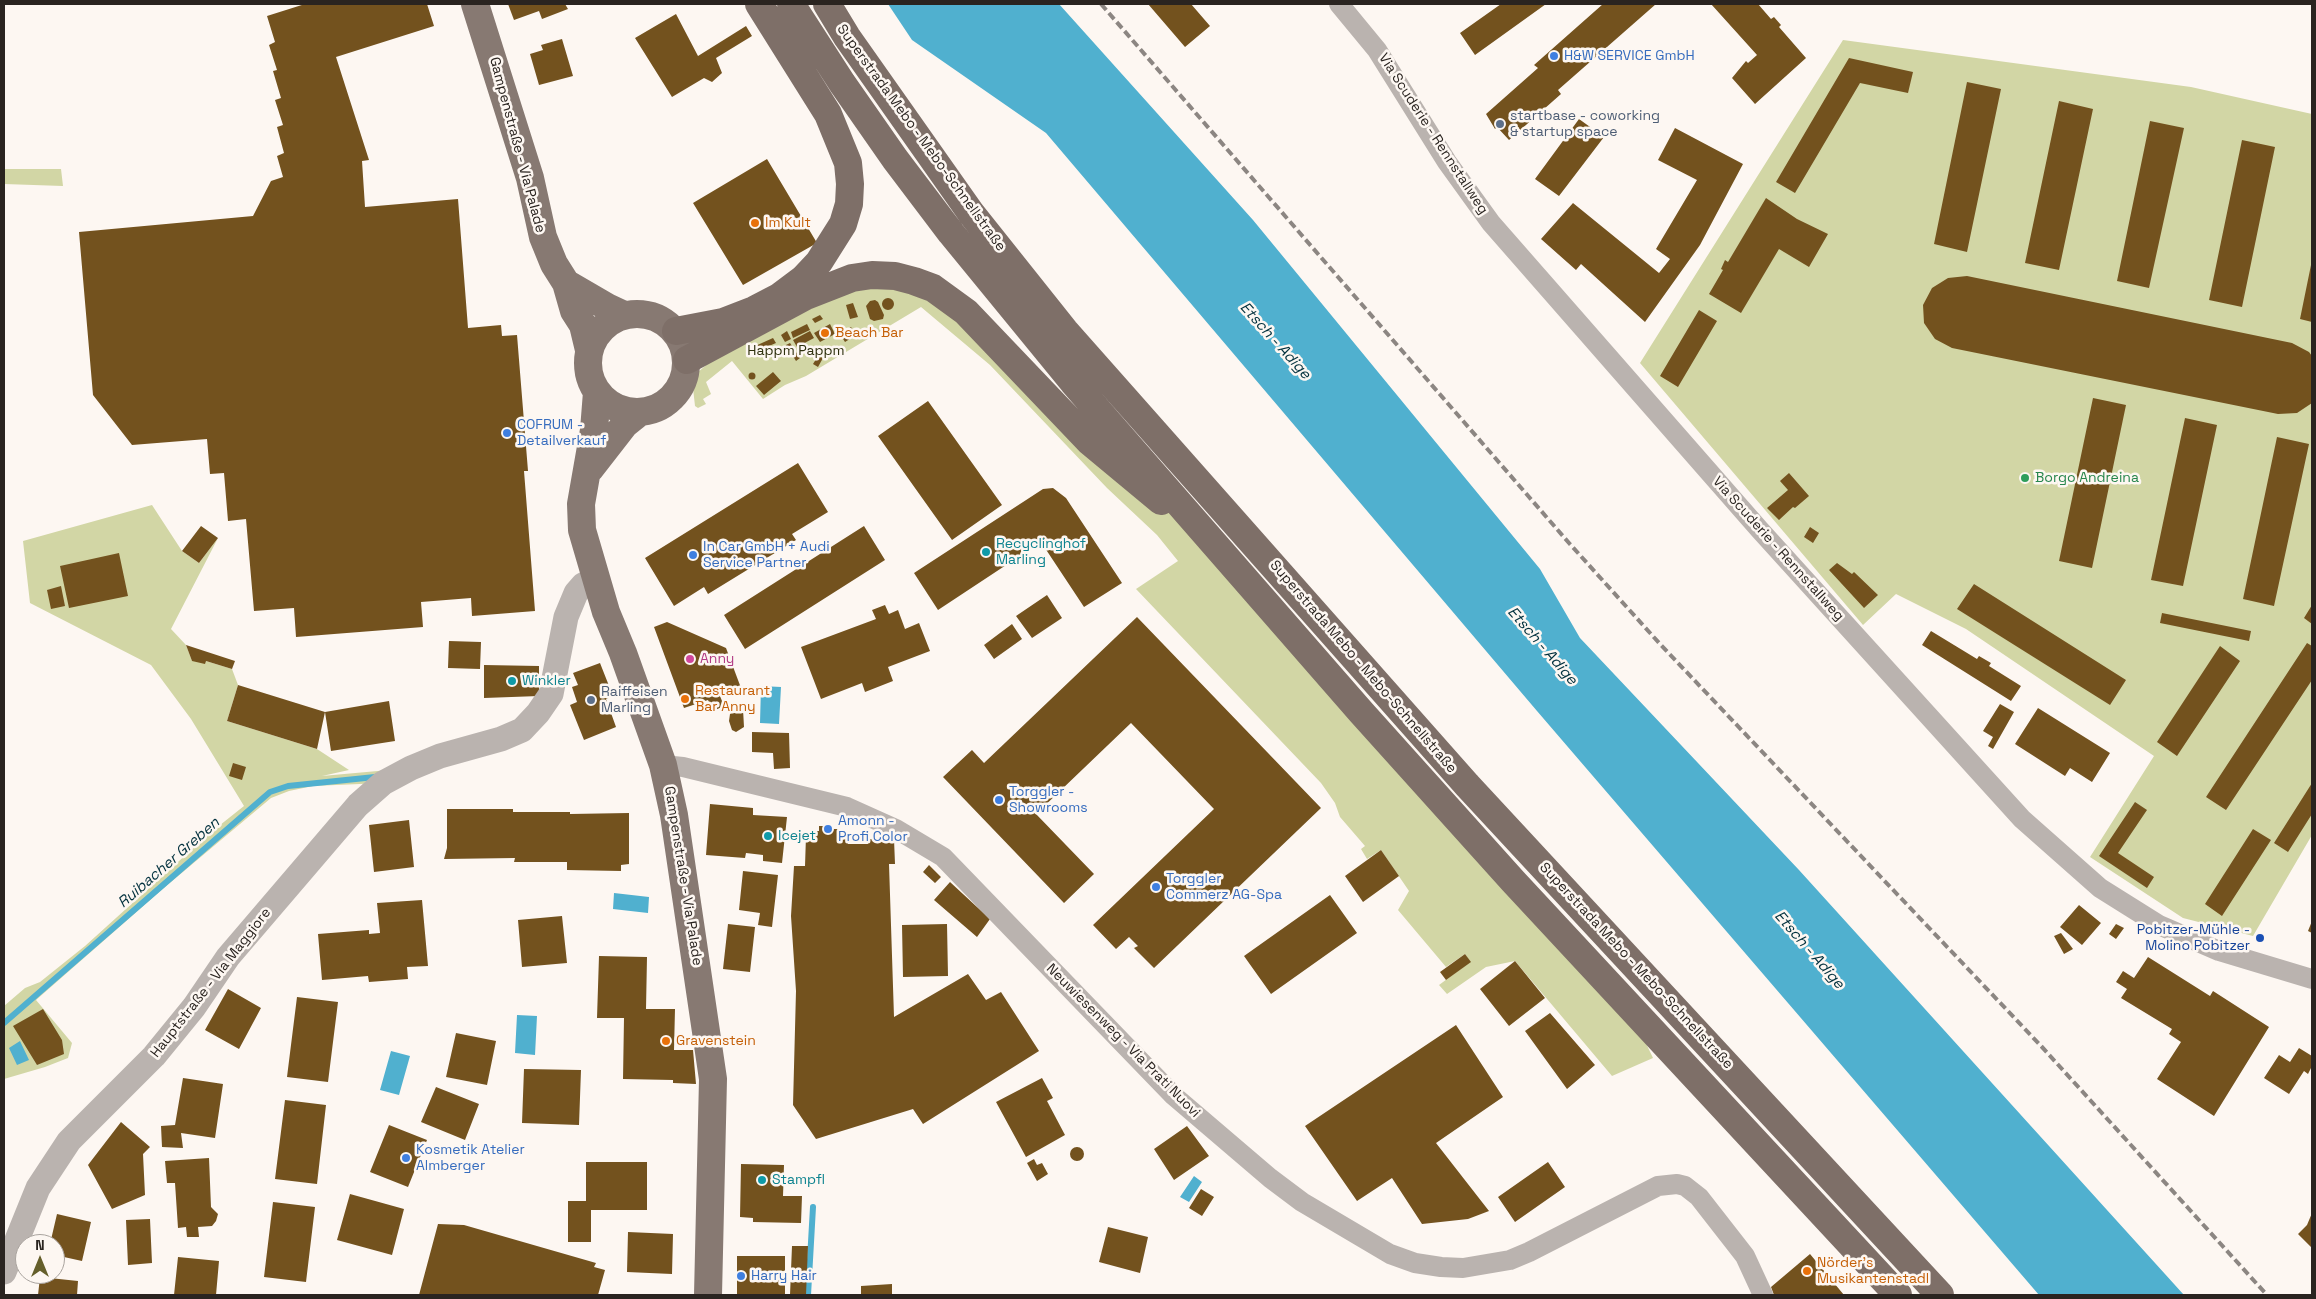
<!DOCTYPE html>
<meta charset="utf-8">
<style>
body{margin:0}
#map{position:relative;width:2316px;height:1299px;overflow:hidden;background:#fdf7f2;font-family:"Space Grotesk",sans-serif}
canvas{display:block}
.frame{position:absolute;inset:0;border:5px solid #2a2420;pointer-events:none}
.north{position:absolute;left:15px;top:1234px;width:50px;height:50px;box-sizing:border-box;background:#fdf7f2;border:1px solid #a9a39e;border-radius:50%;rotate:0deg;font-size:14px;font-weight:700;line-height:20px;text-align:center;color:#2a2420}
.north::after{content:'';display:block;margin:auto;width:18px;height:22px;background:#655f2b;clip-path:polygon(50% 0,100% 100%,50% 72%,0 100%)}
</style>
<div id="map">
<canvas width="2316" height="1299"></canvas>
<div class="frame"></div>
<div class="north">N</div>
</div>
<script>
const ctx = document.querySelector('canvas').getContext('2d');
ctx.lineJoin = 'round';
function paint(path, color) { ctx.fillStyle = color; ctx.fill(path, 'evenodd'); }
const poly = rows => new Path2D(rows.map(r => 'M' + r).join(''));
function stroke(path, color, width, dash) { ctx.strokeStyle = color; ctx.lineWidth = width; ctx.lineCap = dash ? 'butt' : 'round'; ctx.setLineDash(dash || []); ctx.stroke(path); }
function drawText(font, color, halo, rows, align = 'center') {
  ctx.font = font + ' "Space Grotesk",sans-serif'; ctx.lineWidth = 5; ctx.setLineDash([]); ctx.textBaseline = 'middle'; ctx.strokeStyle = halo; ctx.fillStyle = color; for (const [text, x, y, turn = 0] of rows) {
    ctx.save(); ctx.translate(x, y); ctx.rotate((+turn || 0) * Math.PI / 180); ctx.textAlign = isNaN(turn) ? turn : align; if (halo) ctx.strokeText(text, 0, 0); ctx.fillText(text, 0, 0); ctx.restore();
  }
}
paint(poly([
 [1843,40,2191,87,2312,114,2312,835,2253,936,2183,918,2090,857,2154,756,1966,629,1896,594,1863,625,1640,363],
 [4,169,61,169,63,186,4,184],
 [914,281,1215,542,1643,1037,1653,1058,1612,1076,1515,961,1486,967,1447,994,1439,985,1470,962,1465,954,1446,967,1398,910,1409,891,1381,850,1367,859,1361,849,1365,846,1340,817,1335,803,1321,783,1136,589,1178,561,1157,535,1107,488,990,365,921,307,806,376,785,385,763,399,732,361,706,382,711,394,703,399,706,404,698,408,695,406,693,388,697,373,712,360,796,301],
 [152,505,182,551,199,563,218,538,171,629,186,645,192,661,206,661,232,669,238,685,227,721,317,749,349,770,322,776,411,768,383,783,313,786,289,791,271,798,165,887,36,1000,72,1043,68,1058,45,1067,4,1079,4,1006,25,988,40,982,85,946,210,833,244,806,191,719,151,665,30,603,23,541]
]), '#d2d6a5');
paint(poly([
 [888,4,1059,4,1253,220,1540,569,1580,638,1799,870,2184,1295,2039,1295,1537,711,1046,133,912,40],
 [761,686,781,687,779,724,760,723],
 [614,893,649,897,648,913,613,909],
 [517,1015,537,1016,535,1055,515,1053],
 [20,1041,29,1060,17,1065,9,1048],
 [391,1051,410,1056,399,1095,380,1090],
 [1194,1176,1202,1182,1189,1202,1180,1197]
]), '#50b0cf');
stroke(poly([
 [4,1023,270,792,288,786,375,777],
 [808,1295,813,1207]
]), '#50b0cf', 6);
paint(poly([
 [305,4,427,4,434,26,336,57,369,160,362,161,365,207,458,199,468,328,501,325,502,336,517,335,528,471,524,471,535,611,472,616,471,598,421,602,423,627,296,637,294,608,254,611,246,519,228,521,224,473,210,474,207,439,132,445,93,395,79,232,253,216,271,181,283,177,277,156,284,153,277,127,283,125,275,100,281,98,273,71,277,70,269,45,275,42,267,16],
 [508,4,565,4,568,9,542,19,539,11,514,20],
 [1148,4,1191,4,1210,26,1185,47],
 [1501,4,1546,4,1475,55,1460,33],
 [1603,4,1656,4,1558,90,1561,94,1509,140,1497,127,1495,129,1486,114,1538,68,1534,65],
 [1711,4,1758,4,1771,19,1774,17,1781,25,1779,27,1806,58,1755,104,1732,78,1746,61,1748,63,1757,55],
 [676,14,698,56,746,26,752,36,716,58,722,73,712,82,704,78,672,97,635,38],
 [562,39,573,76,539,85,530,54,543,50,541,45],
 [1849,58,1913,72,1908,93,1860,83,1795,193,1776,182],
 [1967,82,2001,89,1967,252,1934,244],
 [2059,101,2093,109,2059,270,2025,263],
 [1579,119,1604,137,1559,196,1535,179],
 [2150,121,2184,128,2149,288,2117,281],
 [1675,128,1743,164,1700,245,1645,322,1581,264,1576,270,1541,239,1573,203,1659,273,1670,259,1656,249,1697,180,1658,160],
 [2242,140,2275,147,2242,307,2209,300],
 [767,159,817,243,743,285,693,203],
 [1766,198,1797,219,1828,234,1809,267,1779,249,1741,313,1709,294,1723,270,1721,269,1725,260,1728,262],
 [2311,265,2312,265,2312,322,2300,319],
 [1967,276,2292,343,2309,352,2312,356,2312,403,2297,413,2278,414,1952,348,1935,339,1924,323,1923,305,1932,288,1948,278],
 '882 304a6 6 0 1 1 12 0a6 6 0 1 1-12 0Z',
 [875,300,878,302,884,315,883,319,874,321,870,319,866,306,870,301],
 [853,303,858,317,850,319,846,305],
 [1699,310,1717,321,1678,387,1660,376],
 [820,315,823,319,815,323,812,319],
 [807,324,810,330,793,338,791,332],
 [830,324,835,334,820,342,814,333],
 [851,327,856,335,845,342,840,334],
 [787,331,791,339,785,342,781,335],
 [810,331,814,338,797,347,793,340],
 [773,338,776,343,755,352,753,347],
 [790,343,800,358,796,361,786,345],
 [818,356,823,358,818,367,813,364],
 [773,372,781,381,764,395,756,386],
 '748.5 376a3.5 3.5 0 1 1 7 0a3.5 3.5 0 1 1-7 0Z',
 [2093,398,2126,405,2092,568,2059,561],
 [928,401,1002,505,952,540,878,436],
 [2185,418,2217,425,2183,586,2151,580],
 [2277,437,2309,444,2274,606,2243,599],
 [798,463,828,512,792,534,796,540,708,594,704,587,674,606,645,558],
 [1789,473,1809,496,1795,508,1793,507,1779,520,1767,508,1788,490,1780,481],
 [1053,488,1066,498,1122,583,1084,607,1041,542,938,610,914,573,1043,489],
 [201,526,218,538,199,563,182,551],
 [864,526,885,560,745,649,724,615],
 [1810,527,1819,533,1813,543,1804,537],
 [119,553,128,596,69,608,60,566],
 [1837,563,1852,574,1854,572,1878,595,1864,608,1829,570],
 [1974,584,2126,680,2110,705,1957,609],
 [61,586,65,606,51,609,47,590],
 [1047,595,1062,618,1032,638,1016,616],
 [885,605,889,614,898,610,905,629,919,623,930,651,888,667,893,681,865,692,862,683,821,699,801,647,876,619,872,610],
 [2312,605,2312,624,2304,618],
 [2162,613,2251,631,2249,641,2160,623],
 [1137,617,1321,808,1154,968,1134,948,1138,946,1129,937,1116,949,1093,925,1214,809,1131,723,1036,814,1094,874,1064,903,943,777,972,750,984,763],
 [667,622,726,648,741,688,720,696,724,706,713,711,708,700,684,708,654,627],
 [1012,624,1022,639,994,659,984,645],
 [1931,631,1977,659,1979,656,1991,663,1989,666,2021,686,2011,701,1922,645],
 [449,641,481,642,480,669,448,668],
 [2307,643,2312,646,2312,680,2226,810,2206,797],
 [186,645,235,661,232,669,206,661,205,664,192,661],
 [2220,646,2240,661,2177,756,2157,742],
 [600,663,613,696,606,699,616,727,584,740,570,705,577,702,572,687,578,685,573,673],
 [484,665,539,666,539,696,484,698],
 [238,685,325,712,389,701,395,741,331,751,325,712,317,749,227,721],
 [2000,704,2014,712,1993,749,1988,746,1993,737,1983,731],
 [736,706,743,709,744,727,736,732,732,730,729,721,730,714],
 [2038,708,2110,753,2092,782,2070,768,2065,776,2015,744],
 [752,732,789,733,790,768,774,769,773,753,752,752],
 [233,763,246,767,242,780,229,776],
 [2312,783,2312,814,2288,852,2274,843],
 [2135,802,2147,810,2118,853,2154,877,2147,888,2099,856],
 [710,804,753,808,753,815,787,817,782,863,763,861,763,855,746,853,745,858,706,855],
 [447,809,513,809,513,812,570,812,570,814,629,813,629,864,621,865,621,871,567,870,567,862,514,862,515,858,444,859,447,848],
 [409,820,414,867,374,872,369,825],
 [819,826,832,826,832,829,840,829,840,834,848,834,848,844,868,844,867,839,894,839,895,864,889,864,894,1017,968,974,986,1000,1001,992,1039,1051,923,1124,913,1109,816,1139,793,1105,796,991,791,916,794,866,805,866,806,836,812,836,812,831,819,831],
 [2253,829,2271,840,2222,916,2205,904],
 [1381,850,1399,876,1363,902,1345,876],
 [929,865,941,877,935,883,923,872],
 [743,871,778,875,772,927,758,925,760,913,739,910],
 [950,882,990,919,977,937,934,900],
 [1330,895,1357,933,1271,994,1244,956],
 [422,900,428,966,407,967,408,979,369,982,368,976,322,980,318,934,369,930,369,934,380,933,377,903],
 [2079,905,2101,923,2082,945,2060,927],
 [562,916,567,963,522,967,518,920],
 [2312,921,2312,933,2308,931],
 [728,924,755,927,750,972,723,969],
 [947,924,948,976,903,977,902,925],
 [2116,924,2124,928,2116,939,2109,934],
 [2061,933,2073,949,2064,954,2054,936],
 [1465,954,1471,962,1446,980,1440,972],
 [599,956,647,957,646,1009,675,1009,674,1050,693,1050,696,1084,673,1083,673,1080,623,1079,624,1018,597,1018],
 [2148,957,2210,996,2213,991,2269,1027,2214,1116,2157,1079,2181,1042,2169,1034,2172,1029,2121,998,2127,989,2116,982,2123,971,2134,978],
 [1515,961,1545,998,1509,1026,1480,989],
 [228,989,261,1008,239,1049,205,1030],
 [297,997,338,1002,328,1082,287,1077],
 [43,1009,62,1040,64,1054,37,1065,13,1026],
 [1550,1013,1595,1065,1567,1089,1525,1031],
 [1456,1025,1503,1097,1436,1143,1489,1211,1468,1219,1422,1224,1392,1178,1357,1201,1305,1126],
 [456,1033,496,1041,487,1085,446,1077],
 [2299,1048,2312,1056,2312,1066,2308,1074,2304,1071,2289,1094,2264,1078,2279,1055,2290,1062],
 [524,1069,581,1070,579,1125,522,1123],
 [183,1078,223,1084,215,1138,181,1133,183,1148,162,1147,161,1126,175,1125],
 [1042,1078,1053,1098,1047,1101,1065,1135,1026,1157,996,1102],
 [436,1087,479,1104,465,1140,421,1122],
 [285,1100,326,1105,317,1184,275,1179],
 [121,1122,150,1147,143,1154,145,1195,112,1209,88,1165],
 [389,1125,427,1140,408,1187,370,1172],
 [1187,1126,1209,1156,1174,1180,1154,1149],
 '1070 1154a7 7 0 1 1 14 0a7 7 0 1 1-14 0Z',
 [209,1158,211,1207,218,1214,216,1221,212,1226,198,1227,199,1237,187,1237,186,1227,178,1228,175,1183,167,1183,165,1161],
 [1034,1159,1037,1165,1042,1163,1048,1174,1037,1181,1027,1163],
 [586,1162,647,1162,647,1210,591,1210,591,1242,568,1242,568,1201,586,1201],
 [1548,1162,1565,1187,1515,1222,1498,1197],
 [741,1164,784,1165,783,1196,802,1196,801,1223,753,1222,753,1218,740,1217],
 [1201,1189,1214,1197,1202,1216,1189,1208],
 [350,1194,404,1209,392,1255,337,1240],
 [273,1202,315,1207,306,1282,264,1277],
 [2312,1213,2312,1248,2298,1234,2307,1225],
 [57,1214,91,1222,82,1261,55,1255,55,1244,50,1244],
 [150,1219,152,1263,128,1265,126,1220],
 [438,1224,464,1225,596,1263,594,1267,605,1270,598,1295,419,1295],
 [1108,1227,1148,1237,1140,1273,1099,1262],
 [628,1232,673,1234,672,1274,627,1272],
 [792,1246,808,1246,806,1295,790,1295],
 [1810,1254,1844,1295,1774,1295,1771,1287],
 [737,1256,785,1256,785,1295,737,1295],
 [178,1257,219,1261,216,1295,174,1295],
 [40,1277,78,1281,77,1295,38,1295],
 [892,1284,892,1295,861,1295,861,1286]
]), '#73521e');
stroke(poly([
 [1339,4,1377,50,1447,162,1491,223,1759,529,2022,819,2100,888,2159,925,2219,951,2312,979],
 [663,765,683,767,847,807,896,829,943,857,1174,1096,1270,1178,1302,1202,1390,1254,1415,1263,1441,1267,1463,1268,1510,1260,1529,1252,1658,1186,1677,1184,1685,1186,1699,1197,1745,1256,1763,1295]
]), '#bab3af', 20);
stroke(poly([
 [4,1272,38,1188,69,1141,154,1056,194,1007,228,957,358,805,383,783,411,768,440,756,501,739,522,730,538,713,551,694,566,617,576,593,583,585,595,579]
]), '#bab3af', 25);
stroke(poly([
 [475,4,530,178,543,237,554,264,566,283,574,311,583,325,589,350],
 [566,283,609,308,624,315],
 '588 363a49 49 0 1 1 98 0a49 49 0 1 1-98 0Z',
 [597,392,594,430,581,504,582,530,606,612,623,653,663,765,674,815,713,1079,708,1295],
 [590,469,625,424,640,412]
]), '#877972', 28);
stroke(poly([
 [791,4,842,83,895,159,951,233,1073,382,1361,712,1513,881,1898,1295],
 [827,4,847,37,971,213,1065,331,1467,785,1940,1295],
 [676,331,723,322,754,310,779,297,803,279,819,262,843,224,849,204,850,184,848,163,828,114,759,4],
 [687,360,806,296,852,278,872,275,895,276,914,281,933,288,966,312,1090,442,1161,501]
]), '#7e6f68', 28);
stroke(poly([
 [1101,4,1569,543,1660,644,2042,1047,2267,1295]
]), '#8c8682', 4, [8, 4]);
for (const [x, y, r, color] of [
 [1554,56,5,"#3f7fe0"],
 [1500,124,5,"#5c6f8a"],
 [755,223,5,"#e8710a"],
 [825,333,5,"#e8710a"],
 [507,433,5,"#3f7fe0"],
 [2025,478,5,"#2e9e5b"],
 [986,552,5,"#0f9aa8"],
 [693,555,5,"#3f7fe0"],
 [690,659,5,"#d1479c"],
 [512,681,5,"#0f9aa8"],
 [685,699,5,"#e8710a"],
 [591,700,5,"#5c6f8a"],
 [999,800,5,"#3f7fe0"],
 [828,829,5,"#3f7fe0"],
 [768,836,5,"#0f9aa8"],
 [1156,887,5,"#3f7fe0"],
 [2260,938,5,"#1a4fb4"],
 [666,1041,5,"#e8710a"],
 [406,1158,5,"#3f7fe0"],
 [762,1180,5,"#0f9aa8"],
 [1807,1271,5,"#e8710a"],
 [741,1276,5,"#3f7fe0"]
]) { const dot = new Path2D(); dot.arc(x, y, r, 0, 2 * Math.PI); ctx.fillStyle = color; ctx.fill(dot); stroke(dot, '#fdf7f2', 2); }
drawText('14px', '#366cbe', '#fdf7f2', [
 ["H&W SERVICE GmbH",1564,56],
 ["COFRUM -",517,425],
 ["Detailverkauf",517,441],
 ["In Car GmbH + Audi",703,547],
 ["Service Partner",703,563],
 ["Torggler -",1009,792],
 ["Showrooms",1009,808],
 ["Amonn -",838,821],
 ["Profi Color",838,837],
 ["Torggler",1166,879],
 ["Commerz AG-Spa",1166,895],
 ["Kosmetik Atelier",416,1150],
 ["Almberger",416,1166],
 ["Harry Hair",751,1276]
], 'left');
drawText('14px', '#4e5e75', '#fdf7f2', [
 ["startbase - coworking",1510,116],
 ["& startup space",1510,132],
 ["Raiffeisen",601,692],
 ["Marling",601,708]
], 'left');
drawText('14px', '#2a2420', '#fdf7f2', [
 ["Via Scuderie - Rennstallweg",1433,134,57],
 ["Superstrada Mebo - Mebo-Schnellstraße",921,138,54],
 ["Gampenstraße - Via Palade",517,145,75],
 ["Via Scuderie - Rennstallweg",1778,549,48],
 ["Superstrada Mebo - Mebo-Schnellstraße",1363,667,49],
 ["Gampenstraße - Via Palade",683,876,81],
 ["Superstrada Mebo - Mebo-Schnellstraße",1636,966,47],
 ["Hauptstraße - Via Maggiore",211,983,-52],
 ["Neuwiesenweg - Via Prati Nuovi",1123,1041,45]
]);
drawText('14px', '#c56008', '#fdf7f2', [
 ["Im Kult",765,223],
 ["Beach Bar",835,333],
 ["Restaurant",695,691],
 ["Bar Anny",695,707],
 ["Gravenstein",676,1041],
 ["Nörder's",1817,1263],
 ["Musikantenstadl",1817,1279]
], 'left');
drawText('14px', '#2e300e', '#fdf7f2', [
 ["Happm Pappm",796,351]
]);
drawText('14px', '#27864d', '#fdf7f2', [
 ["Borgo Andreina",2035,478]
], 'left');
drawText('14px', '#0d838f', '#fdf7f2', [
 ["Recyclinghof",996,544],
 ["Marling",996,560],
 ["Winkler",522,681],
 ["Icejet",778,836],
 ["Stampfl",772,1180]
], 'left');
drawText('14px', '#b23c85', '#fdf7f2', [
 ["Anny",700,659]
], 'left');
drawText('14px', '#164399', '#fdf7f2', [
 ["Pobitzer-Mühle -",2250,930],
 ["Molino Pobitzer",2250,946]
], 'right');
drawText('italic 15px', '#01303d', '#fdf7f2', [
 ["Etsch - Adige",1275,341,48],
 ["Etsch - Adige",1542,646,49],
 ["Ruibacher Greben",169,863,-41],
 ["Etsch - Adige",1809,950,49]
]);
</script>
